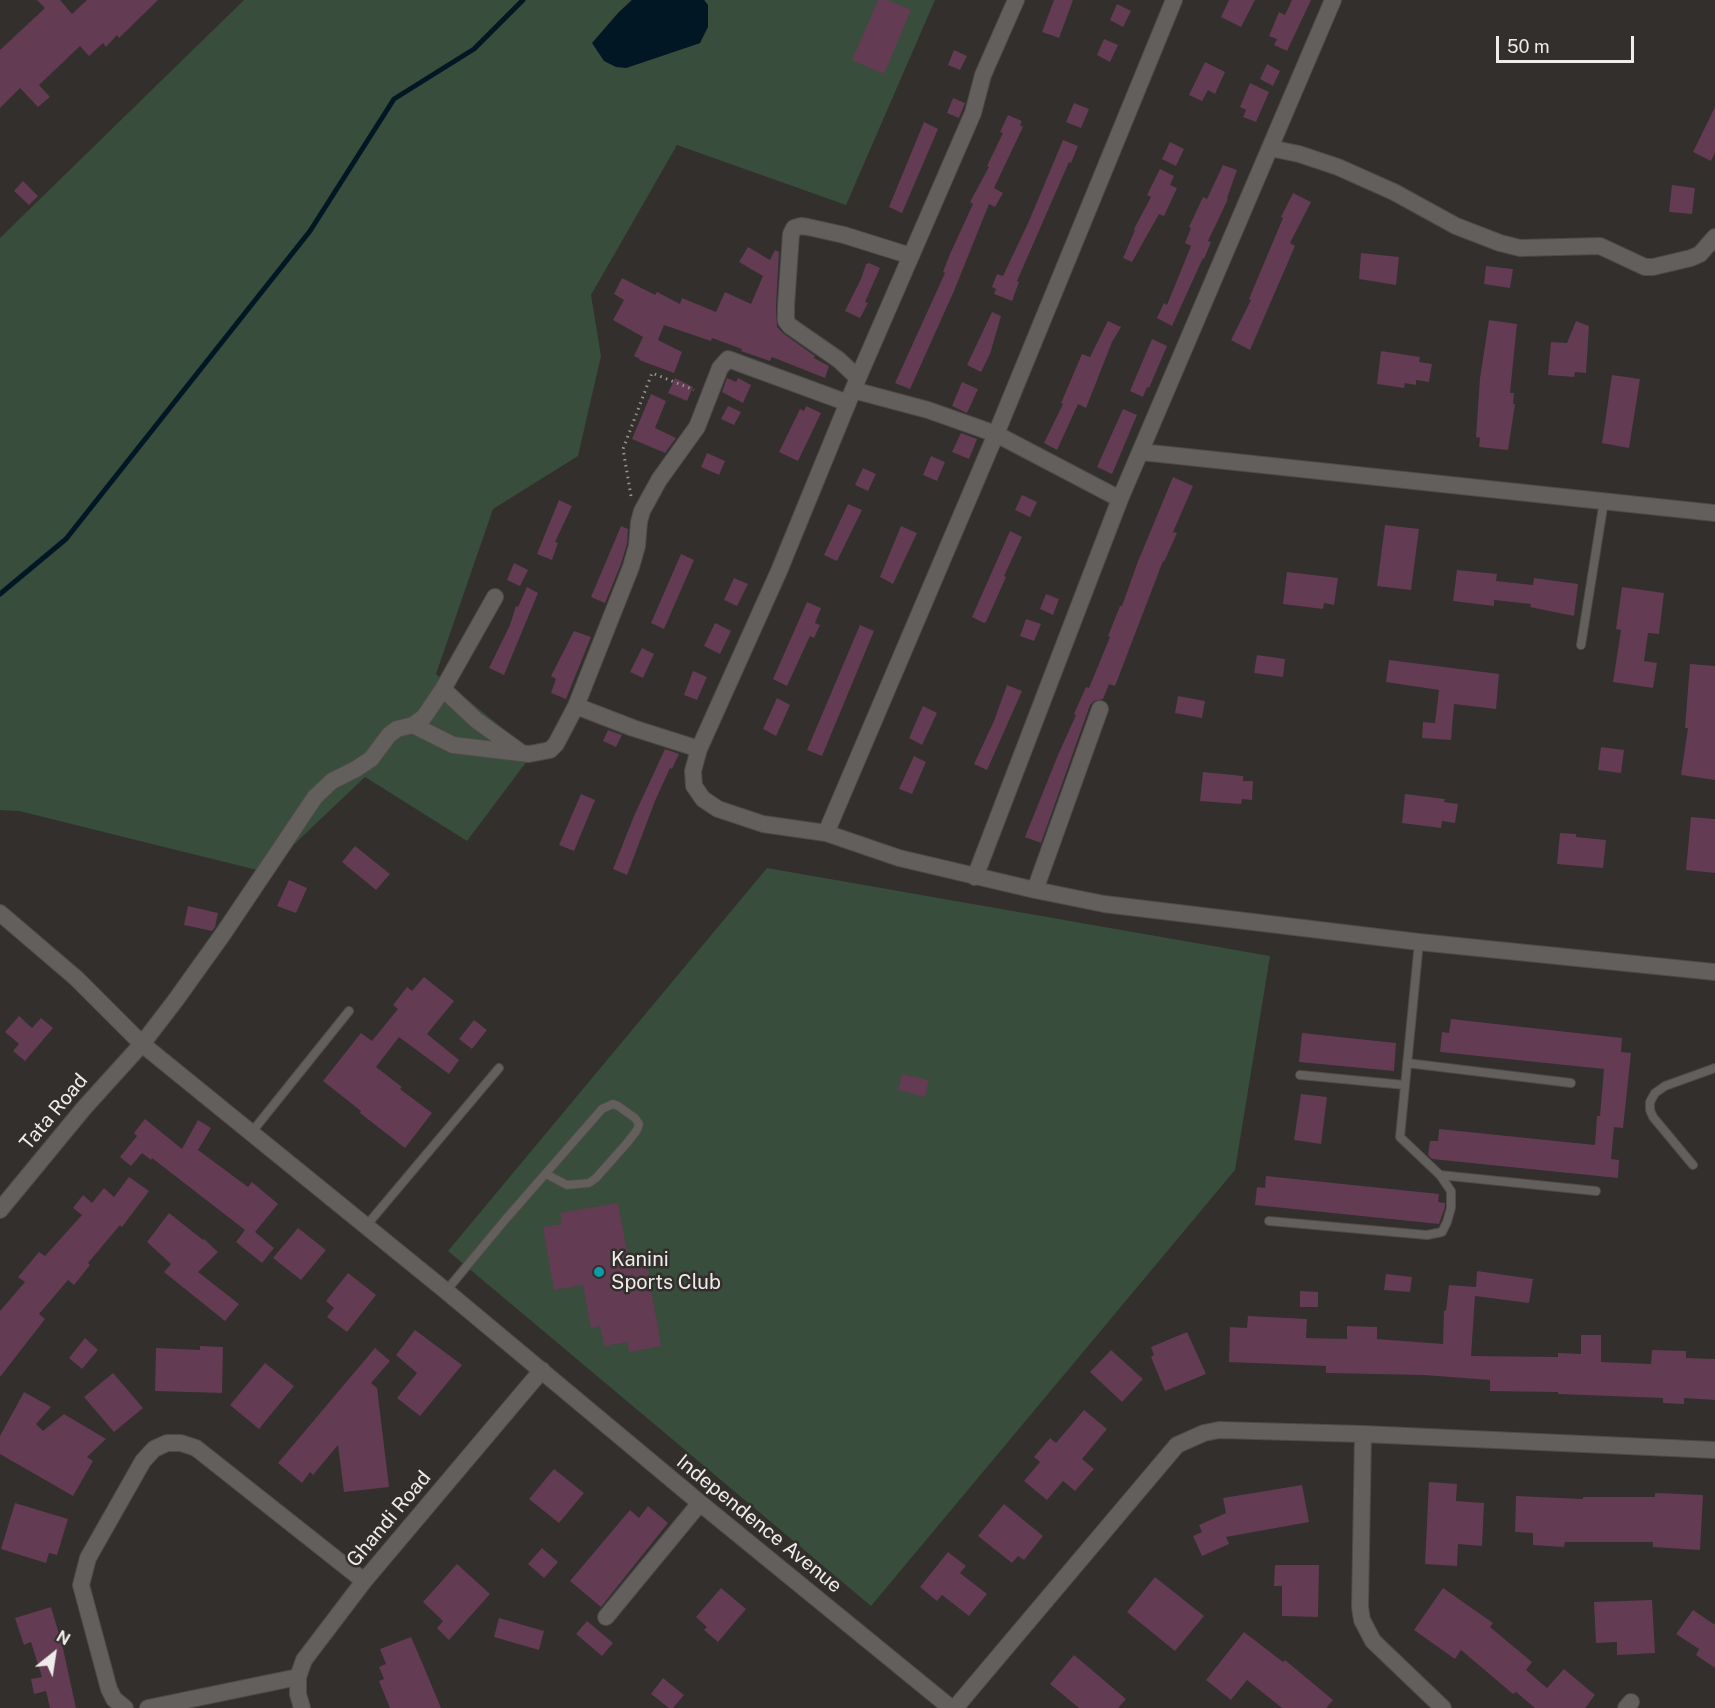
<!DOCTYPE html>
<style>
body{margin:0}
#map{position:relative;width:1715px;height:1708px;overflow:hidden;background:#322f2c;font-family:"Public Sans",sans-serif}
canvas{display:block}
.north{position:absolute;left:24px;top:1624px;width:60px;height:60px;-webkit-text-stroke:4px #322f2c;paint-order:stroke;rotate:30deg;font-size:16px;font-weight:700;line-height:24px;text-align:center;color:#efecea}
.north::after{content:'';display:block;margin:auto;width:21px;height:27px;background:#efecea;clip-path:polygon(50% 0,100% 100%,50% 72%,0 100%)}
.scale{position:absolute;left:1496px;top:36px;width:138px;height:27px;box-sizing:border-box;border:3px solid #efecea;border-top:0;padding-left:8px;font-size:18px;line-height:21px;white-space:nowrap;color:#efecea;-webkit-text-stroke:4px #322f2c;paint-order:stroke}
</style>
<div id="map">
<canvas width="1715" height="1708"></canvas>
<div class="north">N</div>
<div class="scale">50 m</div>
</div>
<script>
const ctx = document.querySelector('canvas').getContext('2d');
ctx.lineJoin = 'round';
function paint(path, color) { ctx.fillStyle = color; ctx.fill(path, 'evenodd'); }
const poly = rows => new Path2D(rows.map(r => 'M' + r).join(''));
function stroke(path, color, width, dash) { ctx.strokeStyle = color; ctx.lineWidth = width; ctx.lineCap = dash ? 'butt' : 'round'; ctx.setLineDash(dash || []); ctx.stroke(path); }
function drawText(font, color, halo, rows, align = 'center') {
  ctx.font = font + ' "Public Sans",sans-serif'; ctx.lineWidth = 5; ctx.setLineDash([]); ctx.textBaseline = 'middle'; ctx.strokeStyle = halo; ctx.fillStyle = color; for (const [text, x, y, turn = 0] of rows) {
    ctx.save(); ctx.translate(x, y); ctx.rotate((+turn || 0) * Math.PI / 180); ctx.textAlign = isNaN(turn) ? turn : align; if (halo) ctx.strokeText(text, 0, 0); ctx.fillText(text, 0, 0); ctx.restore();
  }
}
paint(poly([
 [244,0,632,0,618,13,626,68,700,43,708,5,704,0,935,0,846,205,677,145,591,295,601,356,578,456,493,509,436,674,533,753,467,841,365,777,265,872,19,811,0,810,0,238],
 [767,868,1270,956,1235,1170,871,1606,448,1251]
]), '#384d3b');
paint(poly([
 [632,0,704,0,708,5,708,27,700,43,626,68,616,67,604,61,592,43,618,13]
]), '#021724');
stroke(poly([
 [0,594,66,539,310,231,394,99,474,49,523,0]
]), '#021724', 5);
paint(poly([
 [37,0,60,0,72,14,87,0,158,0,119,38,117,35,106,47,103,43,89,56,80,46,39,85,50,97,38,107,20,88,0,108,0,50,45,8],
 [878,0,888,0,911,10,884,74,852,60],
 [1054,0,1073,0,1059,38,1042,32],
 [1229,0,1255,0,1241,27,1221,17],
 [1292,0,1311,0,1287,51,1274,45,1277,39,1269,36,1279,12,1285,15],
 [1117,4,1131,11,1123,27,1110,20],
 [1104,39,1118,45,1110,62,1097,55],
 [954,50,967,56,960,70,948,65],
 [1205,62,1225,72,1215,94,1208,90,1202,101,1189,95],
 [1267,64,1280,71,1273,86,1260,79],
 [1250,83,1269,92,1256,122,1243,117,1246,110,1240,107],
 [953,98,965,103,959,118,947,113],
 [1074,103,1089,109,1081,128,1066,122],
 [1715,107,1715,153,1711,161,1693,152],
 [1008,115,1022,121,1020,125,1023,127,994,188,1003,193,995,207,989,204,954,291,910,389,895,383,945,273,943,272,950,254,973,204,970,202,989,167,987,166,1003,133,1000,132],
 [924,122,938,129,902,213,889,207],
 [1063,140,1078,146,1071,163,1069,162,1017,281,1019,282,1012,301,994,294,996,289,992,287,997,274,1003,276,1029,221],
 [1170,142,1184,149,1176,166,1162,159],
 [1223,165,1237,170,1227,198,1228,199,1208,241,1211,242,1204,259,1203,258,1172,326,1157,318,1164,303,1167,305,1191,246,1185,243,1191,228,1189,227,1203,197,1207,199],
 [1160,169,1174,176,1170,185,1177,188,1164,216,1159,214,1132,262,1123,258,1135,230,1134,229,1151,197,1147,195],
 [23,181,38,196,29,205,14,191],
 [1672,185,1695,188,1692,214,1669,212],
 [1293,193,1311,202,1290,243,1295,246,1250,350,1231,340,1251,300,1249,299,1283,218,1281,217],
 [748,247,770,260,775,250,779,252,776,306,777,327,784,334,815,356,814,358,829,366,825,378,772,357,770,361,741,351,742,349,712,338,711,341,664,325,658,340,682,352,674,373,639,360,640,359,634,356,643,337,613,320,624,300,614,294,622,278,655,295,657,292,680,304,682,298,716,312,725,292,751,304,763,276,739,262],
 [1361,253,1399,257,1396,285,1359,279],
 [869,263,880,268,865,302,868,303,860,318,845,311,861,279,866,264],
 [1486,266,1513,269,1510,288,1484,284],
 [992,312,1001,316,990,354,981,372,967,365],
 [1489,320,1517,324,1510,393,1514,393,1513,404,1515,404,1508,450,1479,447,1480,438,1476,437,1480,378],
 [1108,321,1121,327,1112,342,1086,408,1078,404,1057,450,1044,443,1063,404,1061,403,1082,354,1090,357],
 [1576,321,1589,326,1586,373,1575,372,1574,377,1548,375,1551,342,1567,343],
 [1152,339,1167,346,1149,388,1147,387,1143,397,1130,391],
 [1381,351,1420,357,1419,362,1432,364,1429,382,1416,380,1416,385,1405,383,1404,388,1377,384],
 [1612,375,1640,379,1629,448,1602,443],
 [675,378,693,387,687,401,668,393],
 [727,378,736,382,738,378,751,385,743,403,722,392],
 [962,382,978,389,967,413,952,406],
 [651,394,666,401,655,428,676,438,665,453,632,439],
 [728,406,741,412,734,425,721,419],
 [806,406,821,413,798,461,779,452,800,409,804,411],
 [1123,409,1137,415,1112,474,1097,467],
 [961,433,977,439,969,459,952,452],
 [707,453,725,461,719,475,701,467],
 [931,456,945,462,937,481,923,475],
 [863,468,876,474,868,491,855,485],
 [1173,477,1193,486,1173,532,1177,533,1164,562,1163,561,1115,686,1109,684,1103,699,1094,701,1090,705,1041,843,1025,837,1058,755,1076,715,1074,714,1086,687,1089,688,1110,637,1108,636,1120,606,1122,606,1137,564],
 [1022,495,1037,502,1030,517,1015,510],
 [559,500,572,506,555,542,558,543,552,560,537,554],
 [848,504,862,510,837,561,824,555],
 [1385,525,1419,529,1411,590,1377,586],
 [621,526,628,529,627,544,621,564,605,603,591,597],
 [901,526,917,533,893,584,880,577],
 [1010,531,1022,537,1004,576,1006,577,986,622,984,623,972,617],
 [681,554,694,560,664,629,651,623],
 [514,563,528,570,520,586,507,580],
 [1457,570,1497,574,1496,581,1533,585,1534,578,1578,584,1574,616,1530,607,1531,604,1494,600,1494,606,1453,601],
 [1287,572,1338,578,1334,605,1324,603,1323,609,1283,604],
 [734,578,748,584,737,606,724,600],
 [527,587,538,593,504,675,489,668,510,625,516,606,518,607],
 [1622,587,1664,593,1659,634,1648,633,1644,661,1657,663,1653,688,1613,682,1621,630,1616,629],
 [1046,594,1059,599,1053,615,1040,609],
 [807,602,821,608,815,623,820,625,814,638,810,636,787,686,773,679],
 [1026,619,1041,624,1034,641,1020,636],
 [715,623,731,631,720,654,704,646],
 [860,625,874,631,822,756,807,750],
 [574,631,591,637,566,699,551,693,556,679,551,676],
 [642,648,654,654,643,678,630,672],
 [1257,655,1285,659,1283,677,1254,673],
 [1389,660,1499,674,1496,709,1454,704,1451,740,1422,738,1423,722,1435,723,1439,690,1386,682],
 [1690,664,1715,666,1715,780,1681,775,1688,728,1685,728],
 [693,671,707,677,697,700,684,695],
 [1007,685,1022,691,987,770,974,764,994,721],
 [1178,696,1205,701,1202,718,1175,713],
 [777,698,790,705,776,736,763,729],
 [923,706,937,713,922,745,909,738],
 [608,730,622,735,616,747,603,741],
 [1601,747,1624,750,1621,773,1598,770],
 [665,749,679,754,672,769,670,768,655,801,627,875,613,869,634,816],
 [914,756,926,762,912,794,899,789],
 [1203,772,1243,776,1243,781,1253,781,1252,800,1242,799,1241,804,1200,801],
 [581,794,595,800,574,851,559,845],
 [1405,794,1445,799,1444,802,1458,804,1455,823,1442,821,1441,828,1402,823],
 [1691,817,1715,819,1715,873,1686,870],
 [1560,833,1576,834,1576,837,1606,840,1603,868,1557,864],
 [355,846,390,874,376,890,342,862],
 [289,880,307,888,296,913,277,906],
 [188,906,218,913,215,927,212,931,184,925],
 [424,977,454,1001,427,1034,459,1060,449,1074,399,1037,376,1067,402,1087,400,1089,432,1113,405,1148,360,1113,361,1111,323,1081,361,1033,372,1041,398,1009,393,1005,407,987,412,991],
 [19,1016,32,1028,41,1018,53,1028,25,1061,13,1051,19,1044,5,1032],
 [1451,1019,1622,1038,1621,1052,1631,1053,1623,1128,1614,1127,1611,1159,1619,1160,1618,1178,1432,1159,1428,1155,1430,1141,1438,1141,1439,1129,1595,1145,1597,1116,1600,1116,1604,1069,1440,1052,1442,1032,1449,1033],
 [474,1020,487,1030,472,1049,459,1039],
 [1302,1033,1396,1043,1394,1071,1299,1062],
 [902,1074,929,1080,925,1097,898,1090],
 [1301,1094,1327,1097,1321,1144,1294,1140],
 [145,1119,182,1149,198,1120,211,1128,198,1150,248,1187,252,1182,278,1204,255,1232,274,1248,262,1263,236,1242,245,1230,152,1158,151,1160,142,1153,131,1166,120,1157,137,1136,134,1133],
 [1266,1176,1439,1194,1438,1202,1445,1203,1445,1207,1439,1224,1255,1205,1257,1187,1265,1188],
 [129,1177,149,1191,122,1227,120,1225,88,1263,90,1265,74,1285,68,1280,39,1314,45,1319,0,1377,0,1311,25,1282,18,1277,39,1252,45,1256,82,1215,73,1208,83,1195,92,1203,104,1188,114,1197],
 [618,1203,629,1262,646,1259,661,1346,629,1352,628,1342,604,1346,600,1326,591,1328,583,1285,554,1290,543,1227,562,1224,560,1213],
 [169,1213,203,1240,204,1239,218,1252,198,1272,239,1304,225,1321,164,1272,171,1264,147,1242],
 [298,1228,326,1250,301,1280,273,1258],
 [1477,1271,1533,1279,1529,1303,1475,1296,1471,1356,1558,1357,1558,1353,1581,1354,1581,1335,1601,1335,1601,1362,1651,1364,1652,1350,1686,1351,1686,1358,1715,1359,1715,1400,1684,1398,1684,1404,1663,1403,1663,1398,1558,1394,1558,1392,1490,1391,1490,1380,1424,1375,1326,1373,1326,1366,1229,1362,1230,1327,1247,1328,1248,1316,1307,1319,1306,1338,1347,1339,1347,1326,1377,1327,1377,1339,1443,1344,1444,1310,1446,1311,1449,1285,1476,1287],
 [348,1273,376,1295,347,1332,327,1317,334,1308,326,1301],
 [1386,1274,1412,1277,1410,1292,1384,1290],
 [1300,1291,1318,1292,1318,1307,1300,1307],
 [415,1330,462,1365,420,1416,397,1398,417,1373,396,1355],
 [1187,1332,1206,1374,1165,1391,1151,1357,1154,1355,1151,1347],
 [85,1338,98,1350,82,1369,69,1358],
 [200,1346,223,1347,222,1393,155,1391,156,1348,200,1350],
 [375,1348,390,1361,371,1383,377,1388,389,1487,344,1492,338,1445,313,1475,310,1472,302,1483,278,1463],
 [1111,1350,1143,1379,1122,1402,1090,1372],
 [265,1363,294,1386,259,1429,230,1405],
 [113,1373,143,1408,114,1432,84,1397],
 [24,1392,51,1407,36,1424,43,1431,64,1414,106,1439,87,1457,93,1461,73,1496,0,1454,0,1436],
 [1084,1410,1107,1429,1082,1459,1094,1469,1075,1491,1063,1481,1047,1500,1024,1481,1040,1462,1034,1457,1050,1438,1056,1443],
 [554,1469,584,1493,559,1523,529,1499],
 [1429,1482,1457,1484,1456,1501,1484,1503,1482,1546,1458,1544,1457,1566,1425,1564],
 [1302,1485,1309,1522,1226,1537,1229,1544,1202,1556,1193,1536,1202,1532,1199,1525,1226,1513,1223,1498],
 [1655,1493,1703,1495,1700,1550,1653,1547,1653,1542,1565,1542,1564,1547,1533,1545,1533,1533,1515,1532,1516,1496,1583,1499,1583,1497,1655,1497],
 [15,1503,68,1519,57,1555,49,1553,46,1563,1,1549],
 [1004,1504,1043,1536,1024,1560,1018,1556,1012,1563,978,1536],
 [648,1506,668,1523,601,1607,570,1581,630,1510,639,1518],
 [542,1548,558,1562,544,1578,528,1564],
 [948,1552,966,1566,960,1573,987,1594,969,1616,942,1595,937,1601,920,1587],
 [457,1564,490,1594,449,1640,437,1628,443,1621,423,1602],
 [1275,1565,1319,1565,1318,1617,1282,1616,1282,1586,1274,1586],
 [1155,1577,1204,1616,1175,1651,1127,1612],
 [721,1588,746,1609,718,1642,704,1630,707,1627,696,1617],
 [1443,1588,1493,1623,1490,1627,1532,1662,1526,1670,1547,1688,1564,1669,1595,1695,1585,1708,1535,1708,1516,1692,1513,1694,1461,1650,1455,1659,1414,1630],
 [1652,1600,1655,1653,1617,1655,1617,1642,1596,1643,1594,1602],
 [51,1607,62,1644,76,1708,50,1708,46,1691,34,1694,31,1679,42,1677,31,1642,24,1645,15,1618],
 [1693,1610,1715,1625,1715,1668,1696,1655,1699,1649,1676,1634],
 [499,1618,544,1631,539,1650,494,1637],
 [587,1621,613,1643,602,1656,576,1634],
 [1244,1632,1283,1662,1285,1660,1333,1700,1326,1708,1282,1708,1247,1680,1231,1700,1206,1680],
 [411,1637,421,1660,441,1708,390,1708,379,1681,384,1679,379,1667,386,1664,380,1649],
 [1074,1655,1126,1699,1118,1708,1079,1708,1050,1684],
 [663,1678,684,1695,673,1708,669,1708,651,1694]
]), '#633b52');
const lane = poly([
 [1581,645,1604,501],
 [1407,1063,1571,1083],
 [1300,1075,1405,1085],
 [251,1133,349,1011],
 [1693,1165,1653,1117,1650,1110,1650,1102,1655,1093,1665,1086,1715,1068],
 [1440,1175,1596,1191],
 [1269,1221,1427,1235,1442,1232,1447,1222,1451,1208,1451,1191,1440,1175,1400,1137,1419,942],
 [366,1226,499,1068],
 [446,1291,505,1220,602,1109,613,1104,618,1106,635,1118,639,1124,637,1130,627,1143,596,1178,589,1183,567,1185,546,1174]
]);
const street = poly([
 [1016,0,983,75,973,113,858,378,779,571,699,749,693,771,694,786,703,799,718,809,763,824,826,833,899,858,1035,890,1104,904,1419,942,1715,972],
 [1270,148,1299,154,1338,167,1394,192,1456,226,1500,243,1520,248,1600,246,1645,267,1653,267,1691,258,1700,254,1715,237],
 [858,378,839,360,790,326,786,321,786,306,791,234,794,228,801,226,808,227,844,235,911,256],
 [853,390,928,410,996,434,1120,499],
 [1141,452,1715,513],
 [443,689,476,720,519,751],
 [576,706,633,728,699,749],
 [413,725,453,745,529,754,550,750,556,744,576,706,631,567,637,546,639,522,642,511,659,480,697,427,720,368,728,359,848,403],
 [826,833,996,434,1174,0],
 [975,877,1120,499,1333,0],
 [1035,890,1100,709],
 [0,913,76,978,142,1044,446,1291,700,1503,951,1708],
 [0,1210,84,1108,142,1044,175,1001,223,934,315,797,332,781,356,769,371,759,389,735,397,729,413,725,424,717,443,689,495,597],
 [1363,1434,1360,1607,1362,1620,1373,1641,1443,1708],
 [606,1617,700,1503],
 [125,1708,114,1699,109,1689,81,1585,88,1558,143,1461,154,1449,167,1443,181,1443,196,1448,364,1581],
 [148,1708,298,1677],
 [302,1708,298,1694,298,1677,304,1660,364,1581,542,1370],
 [955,1708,1177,1445,1204,1433,1219,1430,1363,1434,1715,1450],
 [1626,1708,1631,1702]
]);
stroke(lane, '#4d4a48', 10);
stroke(street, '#4d4a48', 18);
stroke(poly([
 [631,496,623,449,652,373,694,390]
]), '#979492', 3, [1.5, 4.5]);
stroke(lane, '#635f5c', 8);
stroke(street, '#635f5c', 16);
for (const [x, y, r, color] of [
 [599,1272,6,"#0f9aa8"]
]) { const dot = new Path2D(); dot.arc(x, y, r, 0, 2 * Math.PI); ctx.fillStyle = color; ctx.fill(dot); stroke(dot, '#322f2c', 2); }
drawText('20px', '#efecea', '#322f2c', [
 ["Tata Road",54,1112,-50],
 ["Ghandi Road",389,1519,-50],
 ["Independence Avenue",759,1524,39]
]);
drawText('20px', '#efecea', '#322f2c', [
 ["Kanini",611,1260],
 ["Sports Club",611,1283]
], 'left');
</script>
